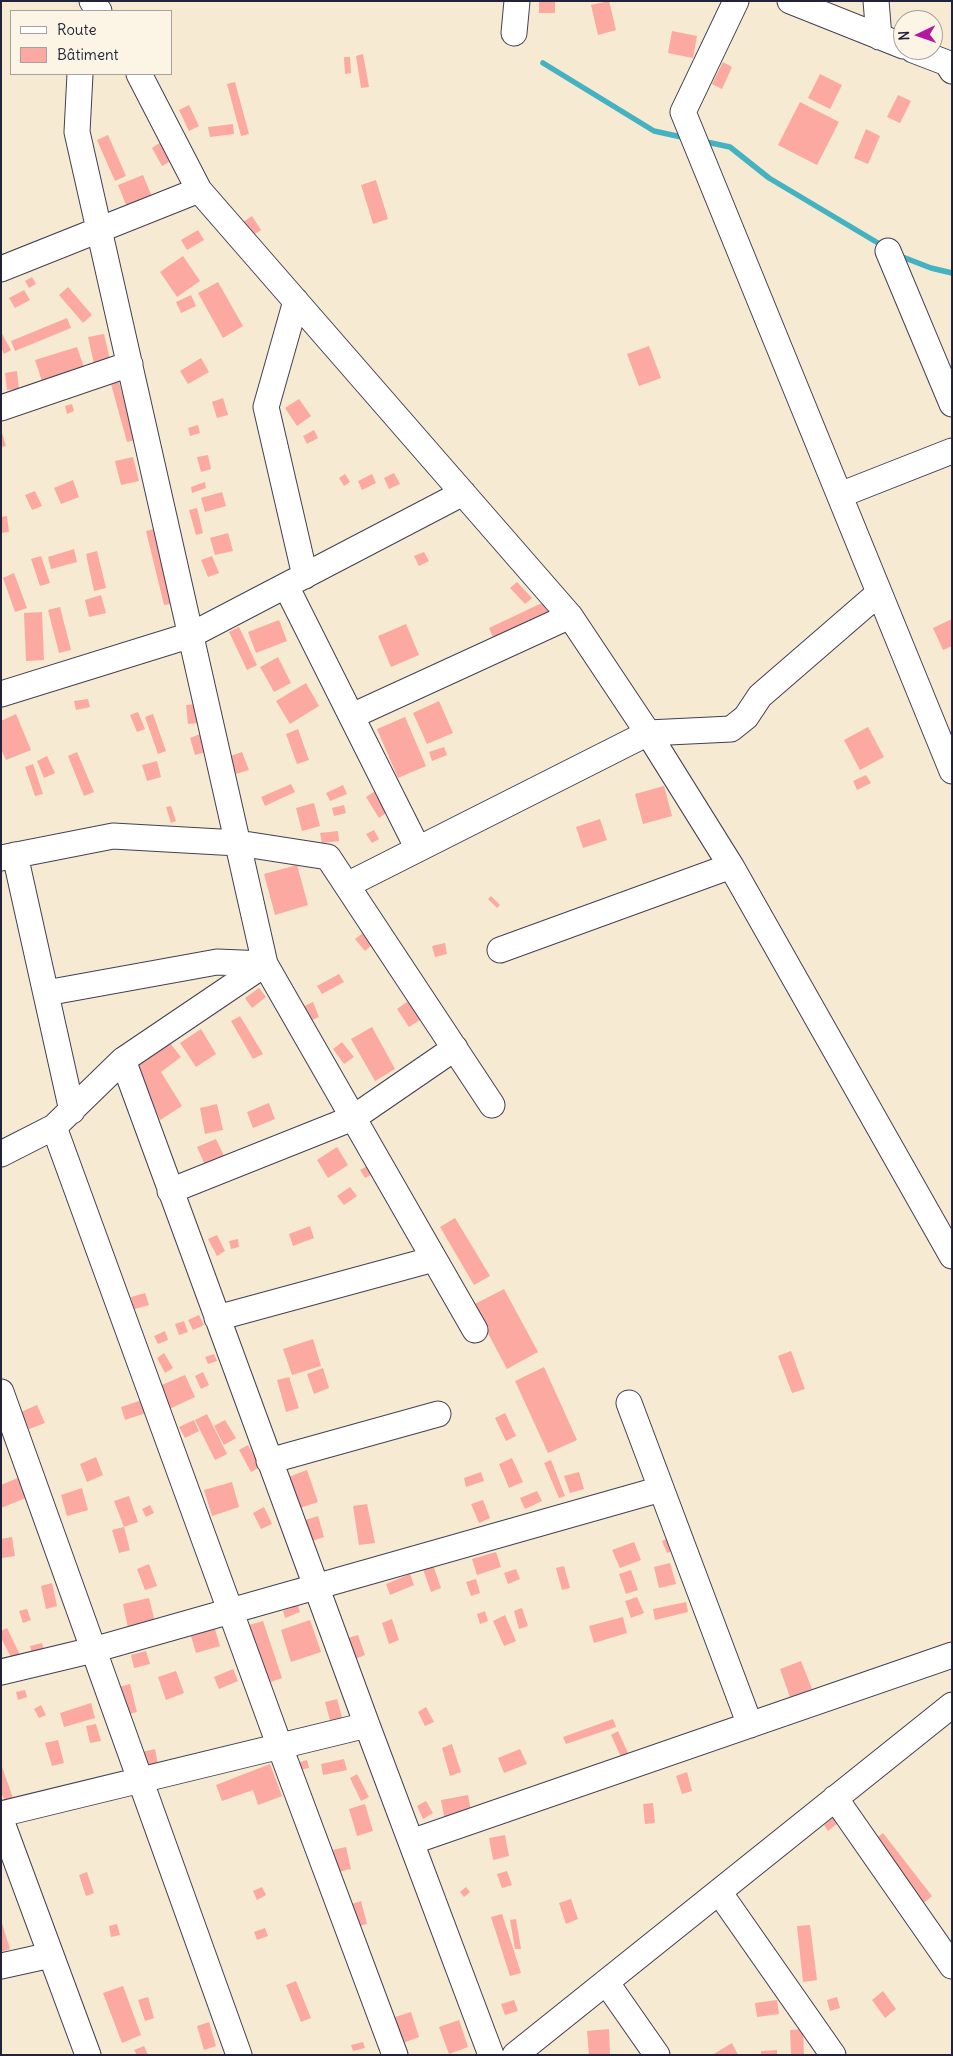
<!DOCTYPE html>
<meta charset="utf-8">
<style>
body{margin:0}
#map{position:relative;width:953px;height:2056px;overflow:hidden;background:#f7ead2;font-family:Delius,sans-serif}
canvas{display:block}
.frame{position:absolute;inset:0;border:2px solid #22223b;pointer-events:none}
.legend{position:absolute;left:10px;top:10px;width:162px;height:65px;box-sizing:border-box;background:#fcf5e5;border:1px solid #a5a1a1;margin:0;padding:6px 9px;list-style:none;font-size:15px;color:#22223b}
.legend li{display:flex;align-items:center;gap:10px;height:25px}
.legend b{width:25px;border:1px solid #a5a1a1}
.north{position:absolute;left:893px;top:10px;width:50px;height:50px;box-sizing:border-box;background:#fcf5e5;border:1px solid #a5a1a1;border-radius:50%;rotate:267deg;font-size:14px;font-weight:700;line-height:20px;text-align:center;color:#22223b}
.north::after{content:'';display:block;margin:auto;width:18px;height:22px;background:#b5179e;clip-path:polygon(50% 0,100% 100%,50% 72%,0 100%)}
</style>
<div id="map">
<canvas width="953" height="2056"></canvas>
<div class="frame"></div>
<ul class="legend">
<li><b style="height:6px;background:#fff"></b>Route</li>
<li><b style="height:14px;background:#fba9a1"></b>Bâtiment</li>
</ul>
<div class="north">N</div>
</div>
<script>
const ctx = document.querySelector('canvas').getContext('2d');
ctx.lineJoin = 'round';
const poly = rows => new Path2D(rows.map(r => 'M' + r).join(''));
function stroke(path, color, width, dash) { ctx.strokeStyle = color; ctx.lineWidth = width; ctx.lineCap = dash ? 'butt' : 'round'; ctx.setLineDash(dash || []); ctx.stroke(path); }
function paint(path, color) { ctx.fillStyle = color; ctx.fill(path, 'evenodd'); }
stroke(poly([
 [543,63,654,131,686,138],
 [702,141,730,147,769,178,883,246],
 [900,256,931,268,952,273]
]), '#44b2c0', 5.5);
paint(poly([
 [539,1,555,1,555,13,539,13],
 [609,1,616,30,598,35,591,5],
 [672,31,697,36,693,58,668,53],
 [363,54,369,87,361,88,356,56],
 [344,57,350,57,351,73,345,74],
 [723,62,732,67,722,89,712,84],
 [820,74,842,85,830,109,808,98],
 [235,82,249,134,241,136,227,84],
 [898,95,911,101,900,123,887,117],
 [800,102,839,122,817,165,778,145],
 [189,105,199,126,189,131,179,110],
 [233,124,234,134,210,137,208,127],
 [866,129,880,136,868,164,854,158],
 [108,135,126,176,115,181,97,140],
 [161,142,171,161,162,166,152,148],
 [143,175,152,197,127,207,118,185],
 [376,180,388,219,373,224,361,185],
 [252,216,261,230,252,236,243,222],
 [198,230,204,240,187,250,181,240],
 [183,256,200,281,177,297,160,272],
 [32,277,36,284,29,288,25,281],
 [218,282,243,326,223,338,198,293],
 [68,287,92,315,83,323,59,295],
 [24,290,30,300,15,308,9,298],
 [191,295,196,306,181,313,176,302],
 [67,318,71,328,15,351,11,341],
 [1,332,11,350,4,354,1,347],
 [104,334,110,360,94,364,88,337],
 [649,346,661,378,639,386,627,354],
 [77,347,85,370,43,384,35,360],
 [201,358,209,372,188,384,180,371],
 [17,371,19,389,7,390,5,373],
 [119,382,135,440,127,442,111,384],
 [223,398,228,415,217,418,212,402],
 [299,399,311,416,297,426,285,408],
 [72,404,74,411,67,414,65,406],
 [198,425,200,433,190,436,188,428],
 [1,430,6,446,1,447],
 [314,430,318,438,307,444,303,436],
 [208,455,211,469,201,472,197,457],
 [133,457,139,481,121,485,115,461],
 [394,473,400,484,389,489,384,478],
 [345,474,350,482,344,486,339,478],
 [372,474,376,483,362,490,358,481],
 [73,480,79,497,61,504,54,488],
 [205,482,206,488,192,493,191,487],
 [35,491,42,506,32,510,25,495],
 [222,492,226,506,205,512,201,498],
 [197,508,203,533,196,535,189,510],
 [7,516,9,532,1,533,1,517],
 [154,529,171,604,164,605,146,531],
 [228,533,233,551,215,555,210,538],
 [74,549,77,562,51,569,48,557],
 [97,551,106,588,94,591,86,554],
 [424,552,429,561,419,566,414,556],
 [41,556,50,583,40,586,31,559],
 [212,556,219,573,208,577,201,560],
 [14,573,27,608,15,612,3,578],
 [517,582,532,598,525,604,510,588],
 [101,595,106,613,89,617,85,600],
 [546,601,553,614,495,642,489,628],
 [60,607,71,650,59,653,48,610],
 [42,612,44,660,26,661,24,613],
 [952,619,952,646,943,650,933,628],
 [279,620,287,641,256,653,248,632],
 [406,624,419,655,391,667,378,636],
 [239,627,257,665,247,670,229,632],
 [278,657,291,683,274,692,260,667],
 [306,683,319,706,290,724,276,701],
 [88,699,90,707,76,710,74,701],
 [439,701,453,733,427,744,413,713],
 [196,704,198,723,188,724,186,705],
 [138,712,145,729,137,732,130,715],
 [16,714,31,750,6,760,1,749,1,721],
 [153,714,166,751,158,754,145,717],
 [405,717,426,766,398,778,377,729],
 [868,727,884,757,860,770,844,740],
 [298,729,309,760,297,764,286,734],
 [200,734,206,752,195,755,190,738],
 [444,747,447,755,432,761,429,752],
 [77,752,94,792,84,796,68,756],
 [242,752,249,770,236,774,230,756],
 [47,756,55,773,44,778,37,761],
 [157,761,161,777,147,781,142,765],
 [33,764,43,794,35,796,25,767],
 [866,775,871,783,857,790,853,781],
 [291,784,295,792,265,806,261,797],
 [343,785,347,794,330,801,326,793],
 [664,786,672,816,643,824,635,794],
 [377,790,390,810,379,818,366,797],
 [314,803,320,826,302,831,296,808],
 [344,805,346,813,334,816,332,808],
 [171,806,176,821,171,823,166,807],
 [600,819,607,840,583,848,576,827],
 [374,830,379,839,372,843,366,834],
 [338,831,339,841,322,843,320,833],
 [297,865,308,905,275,915,264,874],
 [491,896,500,905,497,908,488,899],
 [364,932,373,944,365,951,355,939],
 [445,943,447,954,435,957,432,946],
 [339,974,344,982,322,994,317,986],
 [259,988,266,997,252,1008,245,998],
 [411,999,423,1018,409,1027,397,1009],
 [313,1002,319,1017,308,1022,302,1007],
 [240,1016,263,1054,253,1059,231,1021],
 [372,1027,395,1069,375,1081,351,1039],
 [201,1029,216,1054,196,1067,180,1043],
 [342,1042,354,1057,344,1064,333,1049],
 [170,1043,181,1057,161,1072,182,1106,160,1120,137,1065],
 [269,1103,275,1119,253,1128,247,1112],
 [217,1104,223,1130,205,1134,200,1108],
 [216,1139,225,1158,206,1167,197,1147],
 [337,1147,348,1165,328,1178,317,1160],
 [371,1164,376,1172,365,1178,360,1170],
 [350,1187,357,1196,344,1205,337,1196],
 [455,1218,490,1276,474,1285,440,1227],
 [310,1226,314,1238,293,1246,289,1234],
 [217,1235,225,1251,217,1256,208,1239],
 [238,1239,239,1247,231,1249,229,1241],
 [504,1289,538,1352,507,1369,473,1305],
 [145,1293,149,1305,134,1309,131,1297],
 [199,1315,204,1325,193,1330,188,1320],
 [184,1321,188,1332,179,1335,175,1324],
 [165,1331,168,1340,158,1344,154,1336],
 [313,1339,321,1366,292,1375,283,1349],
 [791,1351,805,1389,792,1393,778,1356],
 [164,1353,173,1368,165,1373,157,1358],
 [214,1354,217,1361,208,1364,205,1357],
 [544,1367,577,1440,548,1453,515,1381],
 [323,1368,329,1388,314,1394,307,1374],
 [203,1372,209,1385,201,1389,195,1376],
 [185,1375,195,1397,167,1410,157,1387],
 [289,1377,299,1408,286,1412,277,1380],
 [142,1400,146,1413,125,1420,121,1407],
 [37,1405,45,1423,29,1429,21,1412],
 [505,1413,516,1436,506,1441,495,1418],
 [207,1414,227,1454,215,1460,195,1420],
 [194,1420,199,1431,185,1438,179,1427],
 [225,1420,236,1438,224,1445,214,1426],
 [248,1445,260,1467,251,1472,239,1450],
 [96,1457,103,1475,87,1482,80,1464],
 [512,1458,523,1482,509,1488,499,1464],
 [551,1460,565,1496,559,1498,544,1463],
 [307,1470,318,1502,297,1509,286,1478],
 [481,1472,484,1481,466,1487,464,1478],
 [579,1472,584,1489,570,1493,564,1476],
 [20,1477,28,1497,1,1508,1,1485],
 [232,1482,239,1507,212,1516,204,1490],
 [82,1488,88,1510,67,1516,61,1495],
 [537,1491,542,1501,525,1509,520,1498],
 [129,1496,138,1522,124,1527,114,1501],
 [483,1500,490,1518,479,1523,471,1504],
 [367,1504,375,1543,359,1545,353,1506],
 [150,1505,154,1513,146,1517,142,1509],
 [264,1507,272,1524,261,1529,253,1513],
 [318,1516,324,1537,309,1542,302,1521],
 [124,1527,130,1550,119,1553,112,1530],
 [12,1537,15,1556,2,1558,1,1539],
 [671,1537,677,1549,667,1553,662,1541],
 [634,1542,641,1560,620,1568,612,1550],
 [496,1552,501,1567,477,1575,472,1559],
 [670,1563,676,1584,659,1588,654,1567],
 [149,1564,157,1586,145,1590,137,1569],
 [433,1565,441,1588,431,1592,423,1569],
 [564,1566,570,1588,562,1590,556,1568],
 [516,1569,520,1579,508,1584,504,1573],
 [631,1570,638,1590,626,1594,619,1574],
 [410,1574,414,1585,390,1595,386,1584],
 [476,1579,480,1593,471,1596,466,1582],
 [52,1583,57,1606,46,1609,41,1586],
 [637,1597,644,1613,631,1618,625,1601],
 [149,1598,155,1622,128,1628,123,1604],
 [686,1602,688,1612,655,1620,653,1609],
 [298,1605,300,1612,285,1618,283,1611],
 [522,1608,528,1626,519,1629,514,1611],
 [27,1609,31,1620,23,1623,19,1611],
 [485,1611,488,1621,480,1624,477,1614],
 [505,1615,516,1641,504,1646,493,1621],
 [623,1617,627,1633,594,1643,589,1626],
 [392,1619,399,1640,389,1644,382,1623],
 [310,1620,321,1652,291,1662,281,1630],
 [263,1621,282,1678,268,1683,249,1625],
 [7,1628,21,1657,13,1661,1,1638,1,1631],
 [215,1629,220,1646,196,1653,191,1636],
 [358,1635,365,1655,355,1659,348,1638],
 [42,1643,45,1653,33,1657,30,1646],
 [146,1651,150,1664,134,1668,131,1655],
 [801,1661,812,1689,790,1697,780,1669],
 [233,1669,238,1681,219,1689,214,1677],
 [176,1671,184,1693,166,1700,158,1677],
 [130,1684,137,1712,125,1715,119,1687],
 [25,1690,27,1697,18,1700,16,1692],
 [337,1699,343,1721,331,1724,325,1702],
 [91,1703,95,1718,64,1727,60,1713],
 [41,1705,46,1715,39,1718,34,1709],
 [426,1707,434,1722,425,1726,418,1712],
 [613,1719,616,1727,566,1744,563,1737],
 [96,1724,101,1741,90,1743,86,1726],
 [618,1731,630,1757,623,1761,611,1735],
 [58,1740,64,1763,52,1766,45,1743],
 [452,1744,461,1772,450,1776,442,1748],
 [155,1749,158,1765,146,1768,142,1752],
 [520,1749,527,1764,504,1773,498,1758],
 [344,1759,347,1770,323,1775,321,1764],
 [307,1760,309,1768,299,1770,297,1763],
 [1,1764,14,1801,6,1804,1,1792],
 [270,1764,282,1796,258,1805,253,1790,222,1801,216,1785],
 [687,1772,692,1791,682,1794,676,1776],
 [357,1774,369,1797,361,1801,350,1778],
 [468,1795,472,1816,445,1821,441,1800],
 [426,1801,433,1813,423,1819,417,1806],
 [653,1803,655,1823,645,1824,643,1804],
 [365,1804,373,1831,357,1836,349,1809],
 [834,1817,838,1823,828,1831,824,1825],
 [883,1833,932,1896,920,1906,871,1842],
 [505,1835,509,1856,493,1860,489,1838],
 [346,1847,351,1869,338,1872,333,1850],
 [507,1871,512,1885,502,1888,497,1874],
 [87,1872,94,1893,86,1896,79,1875],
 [262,1887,266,1895,257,1900,253,1891],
 [466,1887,470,1892,464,1897,460,1892],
 [571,1899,578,1919,566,1924,559,1903],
 [361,1901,367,1924,355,1927,349,1905],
 [502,1914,521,1973,510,1976,491,1917],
 [516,1919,521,1949,515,1949,510,1920],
 [1,1920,10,1949,1,1952],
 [117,1924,120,1935,111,1937,109,1926],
 [810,1925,817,1980,803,1982,797,1926],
 [265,1928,268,1936,257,1940,254,1932],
 [296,1981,311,2018,301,2022,286,1985],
 [123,1986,141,2035,122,2043,103,1993],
 [883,1991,896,2009,885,2018,872,2000],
 [148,1997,154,2018,145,2021,138,2000],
 [837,1997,840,2008,830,2011,827,2000],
 [514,2000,518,2011,505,2015,501,2004],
 [777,2000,779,2014,757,2017,755,2003],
 [411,2012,419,2037,403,2043,395,2017],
 [459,2020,468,2047,449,2054,439,2027],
 [209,2022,216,2046,204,2050,197,2026],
 [609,2029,610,2055,589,2055,587,2031],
 [803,2029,804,2055,791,2055,790,2030],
 [363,2042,365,2048,353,2051,351,2045],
 [732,2043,738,2055,712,2055],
 [144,2046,148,2055,137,2055,134,2050],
 [777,2050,777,2055,761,2055,761,2051]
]), '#fba9a1');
const minor = poly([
 [92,1,99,11],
 [736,1,683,112,952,771],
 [790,1,903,46],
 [876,1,879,37],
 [514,33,517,1],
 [913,50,947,63,952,71],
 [80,74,77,132,265,964,475,1330],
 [139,74,199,190,570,616,648,733,731,866,952,1256],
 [888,251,952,404],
 [1,269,199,190],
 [296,301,266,407,305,576],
 [1,408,130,364],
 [840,495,952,451],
 [286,586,418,849],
 [1,694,191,635,463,493],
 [352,716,570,616],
 [15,855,72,1111],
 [1,858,113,836,238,843,328,857,492,1105],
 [347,885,648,733,731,729,746,717,760,696,879,593],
 [500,950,731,866],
 [46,993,217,962,265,964],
 [123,1060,367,1725,491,2055],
 [54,1127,280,1747,395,2055],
 [1,1154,54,1127,123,1060,265,964],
 [170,1191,353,1118,455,1048],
 [217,1318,434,1259],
 [1,1392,239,2055],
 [629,1403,750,1725],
 [269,1461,438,1414],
 [1,1672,93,1650,661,1489],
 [835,1798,952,1966],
 [1,1814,367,1725],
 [1,1820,88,2055],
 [411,1842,952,1655],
 [719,1892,833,2055],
 [1,1966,51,1955],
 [606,1982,657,2055],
 [515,2055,952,1705]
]);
stroke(minor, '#424052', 27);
stroke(minor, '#fff', 25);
</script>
